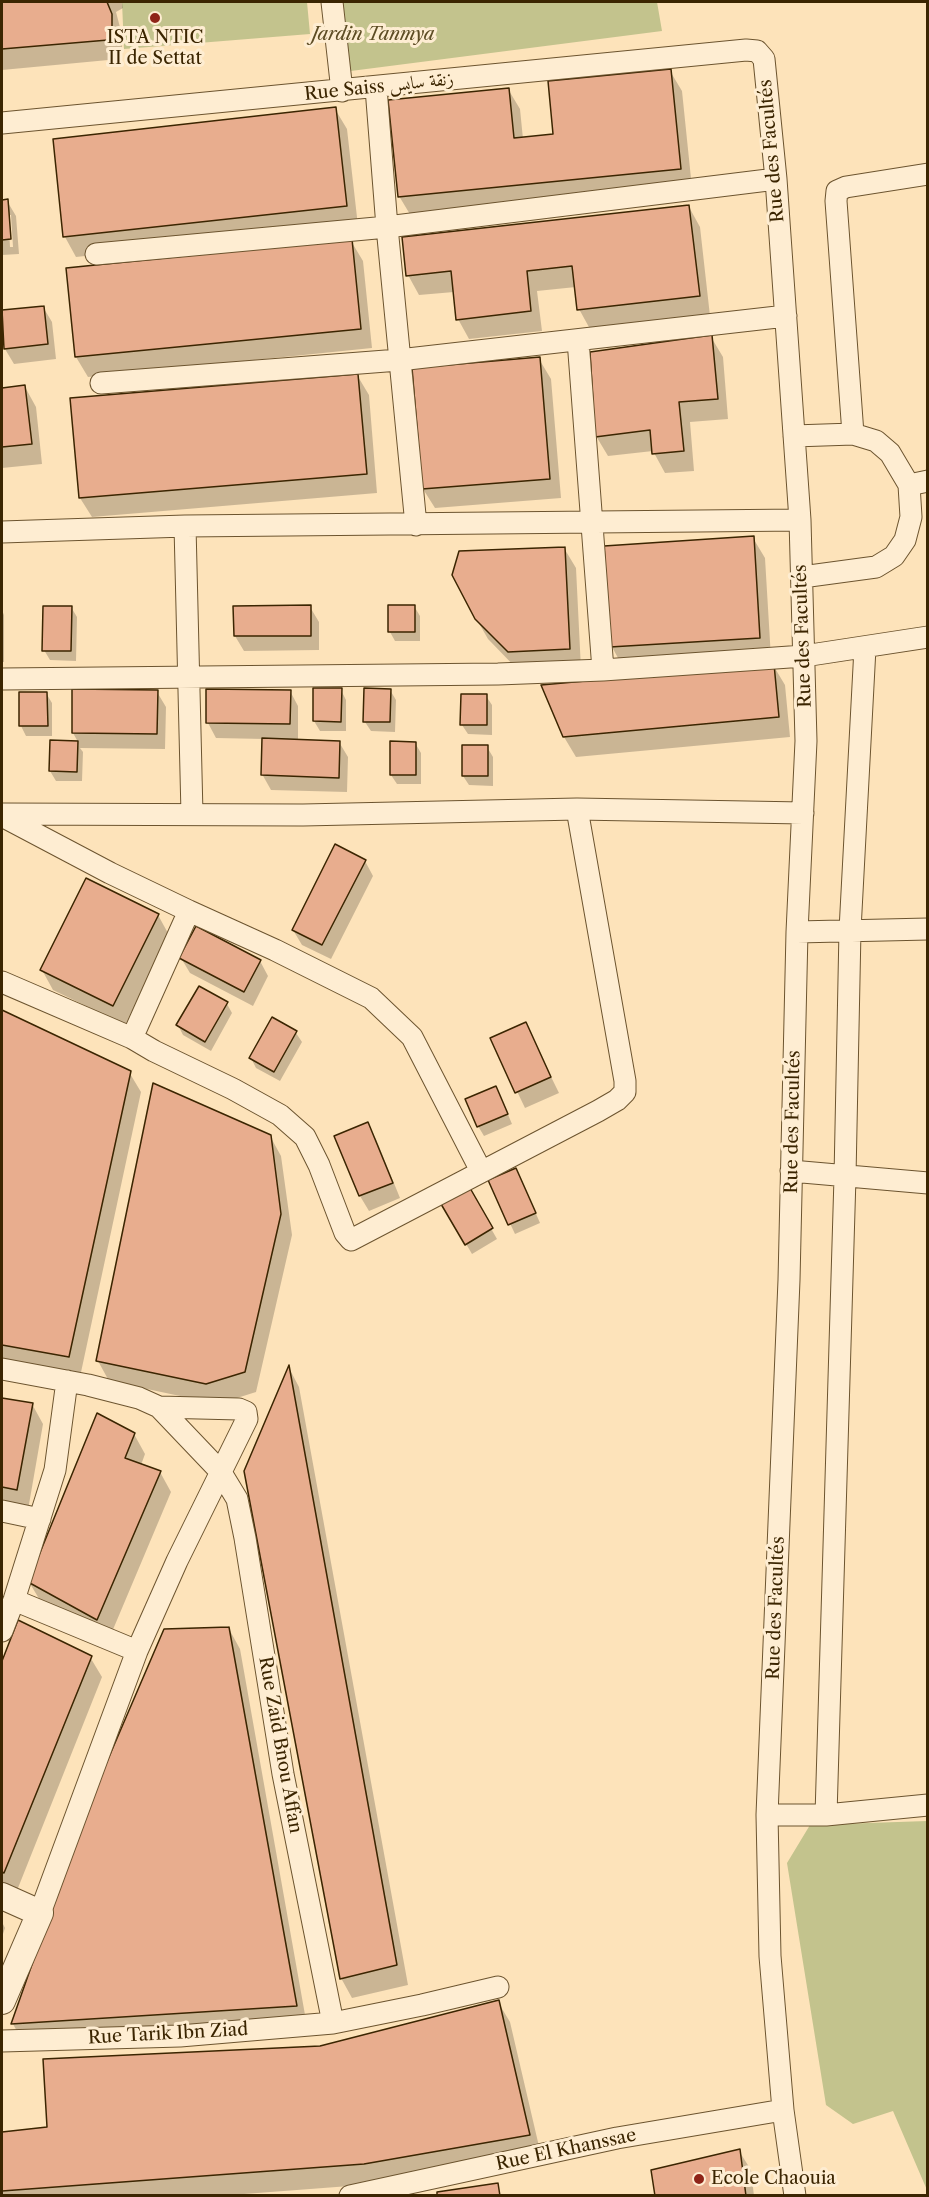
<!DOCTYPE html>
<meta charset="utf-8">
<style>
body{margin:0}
#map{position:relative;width:929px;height:2197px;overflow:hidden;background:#fde3ba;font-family:"Libre Caslon Text",serif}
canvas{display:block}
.frame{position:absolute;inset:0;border:3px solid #3b2501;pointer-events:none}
</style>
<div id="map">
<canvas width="929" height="2197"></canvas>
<div class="frame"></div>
</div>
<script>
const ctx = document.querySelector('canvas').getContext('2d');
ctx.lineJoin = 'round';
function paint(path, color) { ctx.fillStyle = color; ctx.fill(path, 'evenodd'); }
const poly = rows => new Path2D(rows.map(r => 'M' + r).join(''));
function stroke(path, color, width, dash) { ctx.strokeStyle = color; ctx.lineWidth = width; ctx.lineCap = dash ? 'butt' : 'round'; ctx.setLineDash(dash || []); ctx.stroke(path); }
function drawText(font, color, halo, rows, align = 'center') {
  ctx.font = font + ' "Libre Caslon Text",Amiri,serif'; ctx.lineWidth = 6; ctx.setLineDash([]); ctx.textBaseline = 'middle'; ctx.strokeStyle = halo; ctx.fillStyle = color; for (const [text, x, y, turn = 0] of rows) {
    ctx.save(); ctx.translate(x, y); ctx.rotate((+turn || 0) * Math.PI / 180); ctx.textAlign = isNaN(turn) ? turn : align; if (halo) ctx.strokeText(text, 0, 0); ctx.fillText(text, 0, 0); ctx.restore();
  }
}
paint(poly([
 [122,2,307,2,310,34,124,49],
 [336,2,657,2,662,31,343,72],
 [927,1821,927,2190,893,2111,853,2124,826,2105,787,1863,810,1825]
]), '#c3c38d');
paint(poly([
 [2,2,122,2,123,8,116,12,122,35,122,50,119,59,2,70],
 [670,71,682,91,692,188,411,216,399,196,508,89,520,109,523,139,555,135],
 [335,109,347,129,358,226,76,257,65,237],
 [2,201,7,201,16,216,19,254,2,255],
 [8,215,11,215,13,247,10,247],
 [689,207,700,227,710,316,590,329,579,309,576,287,537,291,542,331,469,339,458,319,454,292,419,295,408,275],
 [351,241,363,261,372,348,88,377,76,357],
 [43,307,52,322,56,359,14,364,5,349,2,312],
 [711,337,723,357,728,419,690,422,694,471,665,473,653,451,608,456,596,436],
 [539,359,551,379,561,498,435,508,423,489],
 [357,375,369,395,377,493,92,517,80,498],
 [25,387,36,407,42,464,2,468,2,389],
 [753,538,765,558,771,658,623,667,612,647],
 [564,548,576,568,581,669,520,672,488,639,476,618],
 [414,606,420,616,420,641,395,641,390,632],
 [71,607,77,617,76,661,50,660,44,650],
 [310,607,319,622,319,650,244,651,235,636],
 [2,610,4,615,4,662,2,662],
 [773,665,785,685,790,737,576,757,564,737],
 [341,690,346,700,346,731,320,731,314,721],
 [390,690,396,700,395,732,371,731,365,722],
 [290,691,298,706,298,740,339,742,348,757,347,792,271,790,262,774,264,739,216,738,208,723],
 [157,692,166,707,165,749,80,748,83,752,82,781,56,781,50,771,51,741,78,742,73,733],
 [46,693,52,703,52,736,26,736,21,726],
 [486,696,492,705,492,735,468,734,462,725],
 [415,743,421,753,421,784,397,784,391,775],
 [487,747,493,757,493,786,469,785,463,776],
 [365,861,373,876,331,959,302,945,293,930],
 [158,915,169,935,125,1025,53,990,42,970],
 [181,958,260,961,268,976,253,1006,190,973],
 [227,1004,232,1013,211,1051,183,1035,178,1025],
 [2,1011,129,1072,141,1092,80,1377,2,1363],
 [273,1019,296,1033,302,1042,280,1081,256,1068,251,1058],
 [525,1024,559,1093,525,1108,492,1039],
 [501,1098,512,1124,484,1136,478,1126],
 [367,1124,376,1139,400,1198,369,1211,360,1196,336,1136],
 [270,1136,281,1156,292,1235,256,1392,218,1404,109,1381,98,1361],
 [521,1179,540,1223,515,1234,490,1181],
 [469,1190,497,1239,472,1254,443,1205],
 [289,1368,299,1387,408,1985,352,1998,341,1978],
 [2,1399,32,1404,43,1424,28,1510,2,1505],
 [134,1434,145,1454,141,1465,160,1472,171,1492,109,1639,41,1602,29,1582],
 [18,1622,90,1657,102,1677,16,1893,2,1887,2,1665],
 [229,1629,240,1649,307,2026,24,2044,13,2024,89,1808],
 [2,1922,5,1928,2,1937],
 [498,2002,510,2022,541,2155,376,2184,218,2196,2,2196,2,2133,49,2128,320,2048],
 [739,2151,751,2170,754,2196,657,2196]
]), '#0003');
const building = poly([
 [2,2,107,2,112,14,112,30,108,40,2,49,2,2],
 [671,69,681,169,398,197,388,100,509,88,514,138,553,134,548,81,671,69],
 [336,107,347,206,63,237,53,139,336,107],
 [8,199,11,239,2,240,2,200,8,199],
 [689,205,700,296,577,310,572,266,527,271,531,311,456,320,451,271,406,276,402,237,689,205],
 [352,239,361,329,75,357,66,268,352,239],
 [44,306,48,344,4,349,2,310,44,306],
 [712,335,718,399,679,402,684,451,652,454,650,430,595,437,590,352,712,335],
 [540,357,550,479,422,489,412,368,540,357],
 [358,374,367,474,79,498,70,398,358,374],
 [25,385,32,444,2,447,2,388,25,385],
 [754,536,760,638,610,647,604,546,754,536],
 [565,547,570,649,508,652,475,619,452,575,459,551,565,547],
 [311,605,311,636,234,636,233,606,311,605],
 [388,605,415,605,415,632,388,632,388,605],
 [43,606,72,606,71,651,42,651,43,606],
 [774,664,779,717,563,737,541,685,774,664],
 [313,688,342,688,341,722,313,721,313,688],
 [364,688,391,689,390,722,363,722,364,688],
 [72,689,158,690,157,734,72,733,72,689],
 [206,689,291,690,290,724,206,723,206,689],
 [19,692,47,692,48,726,19,726,19,692],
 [461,694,487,694,487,725,460,725,461,694],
 [262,738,340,741,339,778,261,775,262,738],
 [50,740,78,741,77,772,49,771,50,740],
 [390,741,416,742,416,775,390,775,390,741],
 [462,745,488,745,488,776,462,776,462,745],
 [335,844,366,860,322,945,292,930,335,844],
 [86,878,159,914,113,1006,40,970,86,878],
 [196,926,261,960,244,992,179,958,196,926],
 [199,986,228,1002,205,1042,176,1025,199,986],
 [2,1010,131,1071,69,1357,2,1345,2,1010],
 [272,1017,297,1031,274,1072,249,1058,272,1017],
 [526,1022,551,1077,515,1093,490,1038,526,1022],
 [153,1083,271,1135,281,1214,245,1372,206,1384,96,1361,153,1083],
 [496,1086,508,1114,477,1127,465,1099,496,1086],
 [368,1122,393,1183,359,1196,334,1136,368,1122],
 [516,1168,536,1213,508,1225,488,1180,516,1168],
 [470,1188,493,1228,465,1245,441,1204,470,1188],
 [289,1365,397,1965,340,1979,244,1471,289,1365],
 [2,1398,33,1403,17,1490,2,1487,2,1398],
 [97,1413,135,1433,125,1458,161,1471,97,1620,28,1582,97,1413],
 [18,1620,92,1656,4,1873,2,1872,2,1661,18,1620],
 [229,1627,297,2006,11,2024,87,1808,164,1629,229,1627],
 [499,2000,530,2135,364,2164,2,2191,2,2132,47,2127,43,2059,320,2046,499,2000],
 [740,2149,746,2196,655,2196,651,2170,740,2149],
 [498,2183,500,2196,437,2196,437,2192,498,2183]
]);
paint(building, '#e8ad8e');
stroke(building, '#3b2501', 1.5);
const minor = poly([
 [332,2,342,91],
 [376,88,387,227,416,525],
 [2,123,746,50,757,51,764,59,776,179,800,520,806,741,797,932,789,1280,767,1815,770,1956,783,2110,795,2196],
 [96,254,387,227,776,179],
 [578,340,603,670,804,656,928,637],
 [101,383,399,360,786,316],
 [853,434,836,201,837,191,846,187,928,174],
 [794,436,853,434,876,441,890,453,909,485,911,517,905,540,894,556,876,567,802,577],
 [909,485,928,481],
 [185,526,192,814],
 [2,532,185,526,800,520],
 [2,679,498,674,603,670],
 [2,814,303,815,577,809,803,813],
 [2,816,110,873,189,911,275,950,371,998,412,1037,481,1171],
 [797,932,928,929],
 [2,982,132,1038,154,1051,233,1089,280,1115,305,1137,319,1165,345,1233,351,1240,598,1111,617,1100,625,1092,625,1081,577,809],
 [132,1038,189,911],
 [791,1171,928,1183],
 [2,1369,88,1385,139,1398,159,1407,220,1471,237,1499,245,1538,283,1774,333,2023],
 [2,1511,40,1519],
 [14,1600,137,1651],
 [2,1631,14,1600,55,1470,67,1381],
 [767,1815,826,1815,928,1805],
 [826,1815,845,1177,850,930,865,648],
 [40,1913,137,1651,177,1561,247,1419,246,1412,239,1409,159,1407],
 [2,2041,180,2036,333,2023,422,2005,498,1987],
 [350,2196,617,2138,783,2110]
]);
const tertiary = poly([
 [2,1896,40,1913,2,2001]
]);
stroke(minor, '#6c542f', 23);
stroke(tertiary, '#6c542f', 28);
stroke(minor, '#feedd2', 21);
stroke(tertiary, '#feedd2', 26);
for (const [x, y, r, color] of [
 [155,18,6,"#8f2418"],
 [699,2179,6,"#8f2418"]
]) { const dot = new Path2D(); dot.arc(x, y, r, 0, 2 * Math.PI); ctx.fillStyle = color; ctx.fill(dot); stroke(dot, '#feedd2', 2); }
drawText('italic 18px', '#5d4c24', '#feedd2', [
 ["Jardin Tanmya",373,35]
]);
drawText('18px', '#3b2501', '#feedd2', [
 ["ISTA NTIC",155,38],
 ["II de Settat",155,59],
 ["Ecole Chaouia",711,2179,"left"]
]);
drawText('18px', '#3b2501', '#feedd2', [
 ["Rue Saiss زنقة سايس",379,87,-6],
 ["Rue des Facultés",772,151,-95],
 ["Rue des Facultés",803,636,-92],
 ["Rue des Facultés",793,1122,-89],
 ["Rue des Facultés",776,1608,-88],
 ["Rue Zaid Bnou Affan",280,1745,80],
 ["Rue Tarik Ibn Ziad",168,2034,-3],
 ["Rue El Khanssae",566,2150,-12]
]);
</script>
